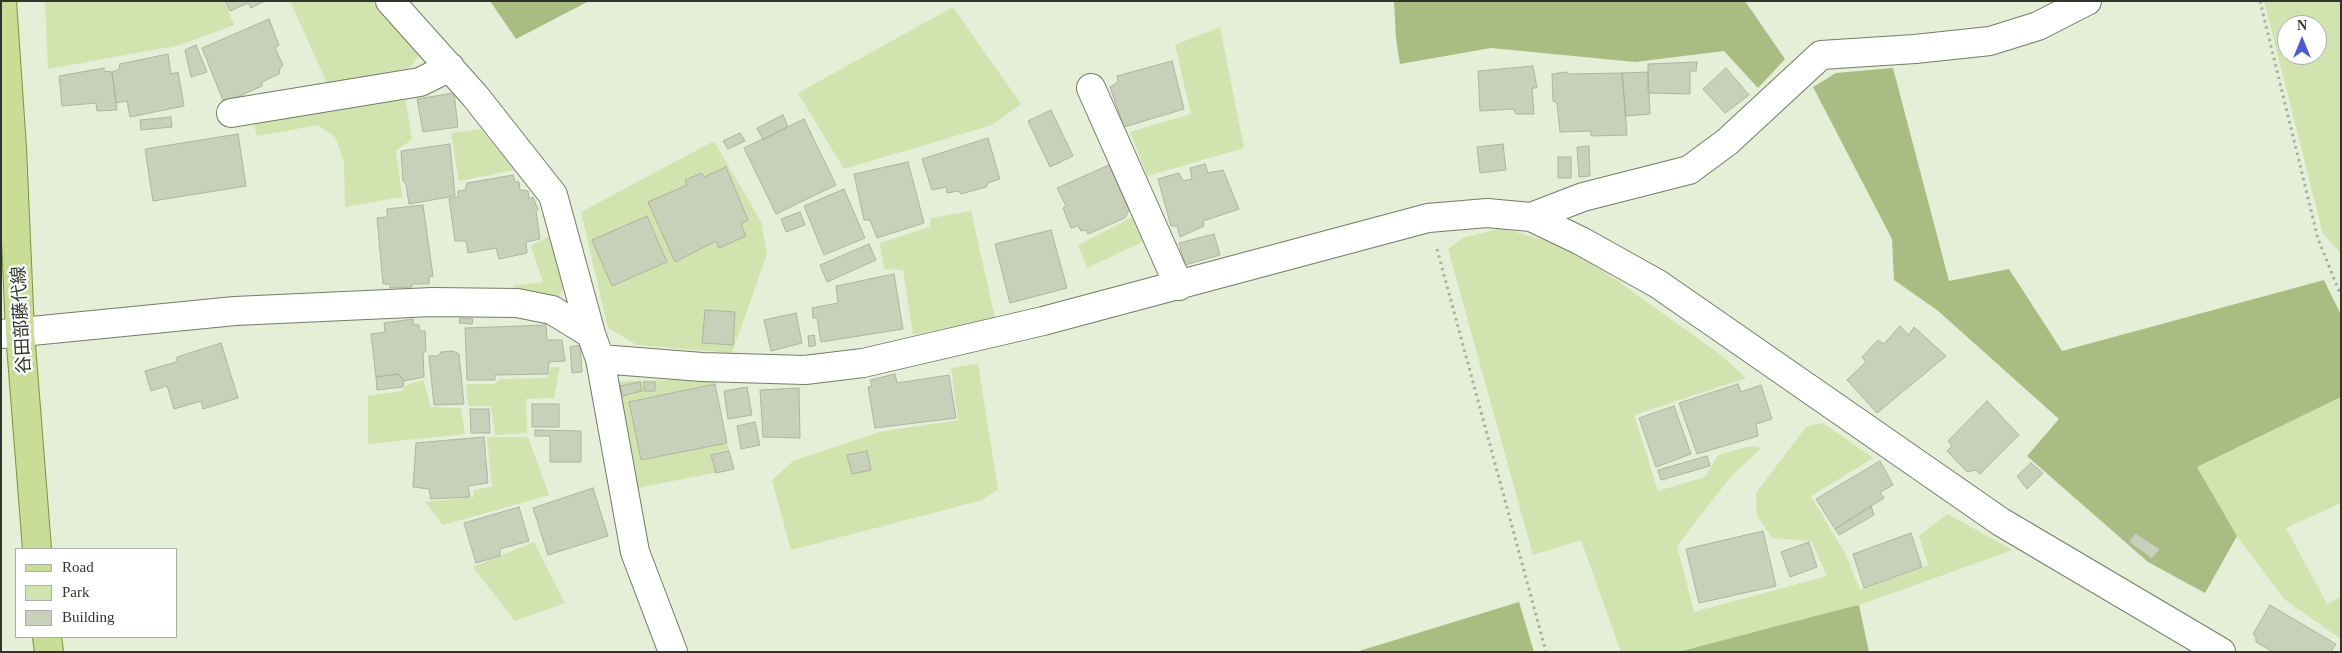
<!DOCTYPE html>
<meta charset="utf-8">
<style>
body{margin:0}
#map{position:relative;width:2342px;height:653px;overflow:hidden;background:#e5eed7;font-family:Georgia,serif}
canvas{display:block}
.frame{position:absolute;inset:0;border:2px solid #31342b;pointer-events:none}
.legend{position:absolute;left:15px;top:548px;width:162px;height:90px;box-sizing:border-box;background:#fff;border:1px solid #adaeaa;margin:0;padding:6px 9px;list-style:none;font-size:15px;color:#31342b}
.legend li{display:flex;align-items:center;gap:10px;height:25px}
.legend b{width:25px;border:1px solid #adaeaa}
.north{position:absolute;left:2277px;top:15px;width:50px;height:50px;box-sizing:border-box;background:#fff;border:1px solid #adaeaa;border-radius:50%;rotate:0deg;font-size:14px;font-weight:700;line-height:20px;text-align:center;color:#31342b}
.north::after{content:'';display:block;margin:auto;width:18px;height:22px;background:#4d5bd1;clip-path:polygon(50% 0,100% 100%,50% 72%,0 100%)}
</style>
<div id="map">
<canvas width="2342" height="653"></canvas>
<div class="frame"></div>
<ul class="legend">
<li><b style="height:6px;background:#c9dd97"></b>Road</li>
<li><b style="height:14px;background:#d1e3ae"></b>Park</li>
<li><b style="height:14px;background:#c8d0ba"></b>Building</li>
</ul>
<div class="north">N</div>
</div>
<script>
const ctx = document.querySelector('canvas').getContext('2d');
ctx.lineJoin = 'round';
function paint(path, color) { ctx.fillStyle = color; ctx.fill(path, 'evenodd'); }
const poly = rows => new Path2D(rows.map(r => 'M' + r).join(''));
function stroke(path, color, width, dash) { ctx.strokeStyle = color; ctx.lineWidth = width; ctx.lineCap = dash ? 'butt' : 'round'; ctx.setLineDash(dash || []); ctx.stroke(path); }
function drawText(font, color, halo, rows, align = 'center') {
  ctx.font = font + ' Georgia,"Noto Sans JP",serif'; ctx.lineWidth = 4.5; ctx.setLineDash([]); ctx.textBaseline = 'middle'; ctx.strokeStyle = halo; ctx.fillStyle = color; for (const [text, x, y, turn = 0] of rows) {
    ctx.save(); ctx.translate(x, y); ctx.rotate((+turn || 0) * Math.PI / 180); ctx.textAlign = isNaN(turn) ? turn : align; if (halo) ctx.strokeText(text, 0, 0); ctx.fillText(text, 0, 0); ctx.restore();
  }
}
paint(poly([
 [45,1,224,1,234,25,180,45,48,69],
 [290,1,372,1,419,56,404,74,327,83],
 [2264,1,2341,1,2341,253,2323,234],
 [2287,25,2317,25,2317,55,2287,55],
 [953,7,1021,104,992,125,844,169,798,93],
 [1220,27,1244,148,1147,176,1130,132,1191,114,1175,45],
 [405,96,412,139,396,151,402,197,345,207,344,161,335,137,318,125,257,136,253,121],
 [481,129,514,170,459,181,451,133],
 [714,141,761,222,767,254,732,353,637,345,608,328,581,212],
 [971,211,995,318,913,335,903,270,884,269,880,243,930,227,931,218],
 [1137,215,1144,241,1087,268,1078,245],
 [1501,228,1562,245,1615,279,1721,355,1746,378,1634,415,1658,491,1705,477,1718,455,1751,446,1762,448,1732,475,1677,546,1694,612,1827,576,1811,541,1772,538,1757,515,1756,493,1806,427,1823,423,1873,458,1811,496,1846,555,1860,590,1928,565,1919,536,1947,514,2013,550,1859,605,1678,652,1621,652,1581,540,1533,555,1448,249,1463,238],
 [550,236,563,288,559,299,514,293,514,286,543,282,531,246],
 [978,364,998,489,983,500,791,550,772,480,793,461,879,432,958,420,951,368],
 [551,367,560,367,554,398,526,399,527,433,495,435,491,406,468,406,466,384,495,384,500,379,547,378],
 [715,379,715,384,629,402,641,460,727,443,734,469,637,488,619,381],
 [423,380,431,407,461,408,465,434,368,444,368,396,402,391,406,385],
 [2341,397,2341,503,2286,528,2327,604,2341,597,2341,639,2284,599,2237,536,2197,467],
 [487,437,528,437,549,495,443,525,425,502,474,497,473,490,492,487],
 [534,542,565,603,515,621,473,567]
]), '#d1e3ae');
paint(poly([
 [490,1,589,1,516,39],
 [1394,1,1745,1,1785,59,1758,88,1724,51,1635,62,1491,48,1400,64,1396,39],
 [1893,68,1949,281,2009,269,2062,351,2324,280,2341,315,2341,397,2197,467,2237,536,2205,593,2148,562,2027,456,2059,419,1937,310,1894,280,1892,239,1813,87,1836,73],
 [1519,602,1534,652,1356,652],
 [1859,605,1869,652,1678,652,1842,609]
]), '#a9bd82');
const building = poly([
 [225,1,262,1,263,2,251,8,248,3,230,11,225,1],
 [269,19,279,45,275,48,283,65,280,68,279,74,262,82,262,86,224,103,202,48,269,19],
 [196,45,207,72,191,77,185,50,196,45],
 [168,54,171,74,178,72,184,106,130,117,127,101,116,103,112,72,119,69,120,64,168,54],
 [1172,61,1184,109,1124,127,1110,87,1118,82,1117,76,1172,61],
 [1697,62,1696,71,1690,71,1690,94,1648,93,1648,64,1697,62],
 [1533,66,1537,88,1532,88,1534,114,1516,114,1513,109,1480,111,1478,71,1533,66],
 [104,68,104,71,112,72,117,110,97,111,96,103,62,106,59,76,104,68],
 [1726,68,1749,95,1725,113,1703,89,1726,68],
 [1566,72,1569,74,1622,73,1627,135,1591,136,1591,131,1560,132,1557,103,1553,101,1552,74,1566,72],
 [1648,72,1650,114,1626,116,1622,73,1648,72],
 [454,93,458,127,423,132,417,99,454,93],
 [1051,110,1073,156,1050,167,1028,121,1051,110],
 [783,115,788,127,763,140,757,128,783,115],
 [171,117,172,127,141,130,140,120,171,117],
 [804,119,836,185,776,214,744,148,804,119],
 [740,133,745,141,728,149,723,141,740,133],
 [238,134,246,186,153,201,145,149,238,134],
 [988,138,1000,179,988,183,986,187,961,194,958,191,947,193,946,187,932,190,922,159,988,138],
 [450,144,455,196,409,204,406,184,403,181,401,151,450,144],
 [1503,144,1506,170,1480,173,1477,147,1503,144],
 [1589,146,1590,176,1579,177,1577,147,1589,146],
 [1558,157,1571,157,1571,178,1558,178,1558,157],
 [908,162,924,223,877,238,870,220,864,220,854,174,908,162],
 [1205,164,1208,173,1223,170,1239,209,1203,221,1204,226,1180,237,1177,226,1171,226,1158,179,1179,173,1183,181,1192,179,1190,168,1205,164],
 [1109,165,1129,210,1125,218,1088,234,1086,230,1081,231,1078,226,1071,228,1063,208,1066,206,1057,188,1109,165],
 [726,167,748,220,741,224,746,236,719,248,716,241,675,262,648,202,687,185,685,180,702,173,704,177,726,167],
 [513,175,515,182,519,182,520,190,528,191,529,199,533,197,538,210,536,211,540,239,526,242,527,253,499,259,496,248,468,253,466,241,455,241,449,199,458,197,458,191,465,190,467,183,513,175],
 [844,189,865,238,824,255,804,206,844,189],
 [423,205,433,276,429,277,429,284,412,284,412,287,390,288,390,284,383,284,377,218,387,217,387,209,423,205],
 [800,212,805,225,786,232,781,219,800,212],
 [647,216,667,262,612,286,592,240,647,216],
 [1051,230,1067,288,1010,303,995,244,1051,230],
 [1214,234,1220,255,1185,265,1179,243,1214,234],
 [869,244,876,260,827,282,820,265,869,244],
 [894,274,903,329,821,342,817,318,813,318,812,308,838,303,836,286,894,274],
 [705,310,735,312,733,345,702,343,705,310],
 [796,313,802,343,771,351,764,320,796,313],
 [460,318,473,319,472,324,459,323,460,318],
 [413,319,413,324,419,325,420,331,425,331,426,351,423,353,424,377,404,381,398,374,376,377,371,334,385,332,384,323,413,319],
 [546,325,547,340,562,340,565,361,549,362,548,374,495,375,495,380,467,380,465,328,546,325],
 [1900,326,1909,335,1914,327,1946,356,1877,413,1847,380,1866,362,1862,357,1878,340,1884,344,1900,326],
 [814,335,816,345,809,347,808,336,814,335],
 [221,343,238,398,203,409,201,401,174,409,167,386,151,391,145,371,176,362,177,357,221,343],
 [580,345,582,372,572,373,570,347,580,345],
 [453,351,459,354,464,404,434,405,429,356,438,356,441,352,453,351],
 [398,374,404,381,403,387,377,390,376,377,398,374],
 [895,374,897,383,949,375,956,418,875,428,868,387,872,386,870,380,895,374],
 [640,382,642,391,622,396,620,386,640,382],
 [644,382,655,382,655,391,644,391,644,382],
 [715,384,727,443,641,460,629,402,715,384],
 [1738,384,1741,392,1761,385,1772,419,1756,424,1758,436,1697,454,1679,403,1738,384],
 [747,387,752,415,728,419,724,391,747,387],
 [799,388,800,438,763,437,760,390,799,388],
 [1987,401,2019,435,1980,474,1975,470,1967,472,1947,451,1952,446,1948,441,1987,401],
 [532,404,559,404,559,427,532,427,532,404],
 [1674,406,1691,454,1656,467,1639,418,1674,406],
 [470,409,489,409,490,433,471,433,470,409],
 [755,422,760,445,741,449,737,426,755,422],
 [535,430,581,431,581,462,550,462,550,436,535,436,535,430],
 [484,437,488,483,468,486,470,497,431,499,429,489,413,487,416,443,484,437],
 [729,451,734,469,716,473,711,455,729,451],
 [867,451,871,470,852,474,847,455,867,451],
 [1707,456,1710,466,1661,480,1658,470,1707,456],
 [1880,461,1893,485,1880,492,1884,498,1835,529,1816,499,1880,461],
 [2031,463,2043,473,2027,489,2017,476,2031,463],
 [593,488,608,536,548,555,533,508,593,488],
 [1871,506,1874,515,1839,535,1835,529,1871,506],
 [519,507,529,541,500,549,500,556,476,563,464,523,519,507],
 [1763,531,1776,586,1699,603,1686,549,1763,531],
 [1911,533,1922,567,1864,588,1853,554,1911,533],
 [2135,533,2160,549,2152,559,2129,542,2135,533],
 [1809,542,1817,567,1790,577,1781,552,1809,542],
 [2270,605,2336,644,2331,652,2273,652,2256,642,2256,637,2253,634,2270,605]
]);
paint(building, '#c8d0ba');
stroke(building, '#adb49f', 1);
const minor = poly([
 [390,1,475,96,553,195,591,334],
 [1091,88,1179,286],
 [231,113,420,82,450,67],
 [1531,217,1583,197,1689,170,1727,142,1821,55,1915,49,1990,41,2038,26,2087,1],
 [1,334,235,311,432,302,517,303,552,310,591,334,600,359,635,552,673,652],
 [600,359,702,367,805,370,863,363,1043,321,1428,218,1487,213,1531,217,1581,241,1658,284,2001,522,2221,652]
]);
const major = poly([
 [2,1,12,148,20,332,37,549],
 [47,637,49,652]
]);
stroke(minor, '#747b66', 30);
stroke(major, '#7c9444', 30);
stroke(poly([
 [2260,1,2318,239,2341,296],
 [1437,249,1546,652]
]), '#a8af9c', 3, [2.5, 4]);
stroke(minor, '#fff', 28);
stroke(major, '#c9dd97', 28);
drawText('18px', '#31342b', '#fff', [
 ["谷田部藤代線",20,320,-93]
]);
</script>
